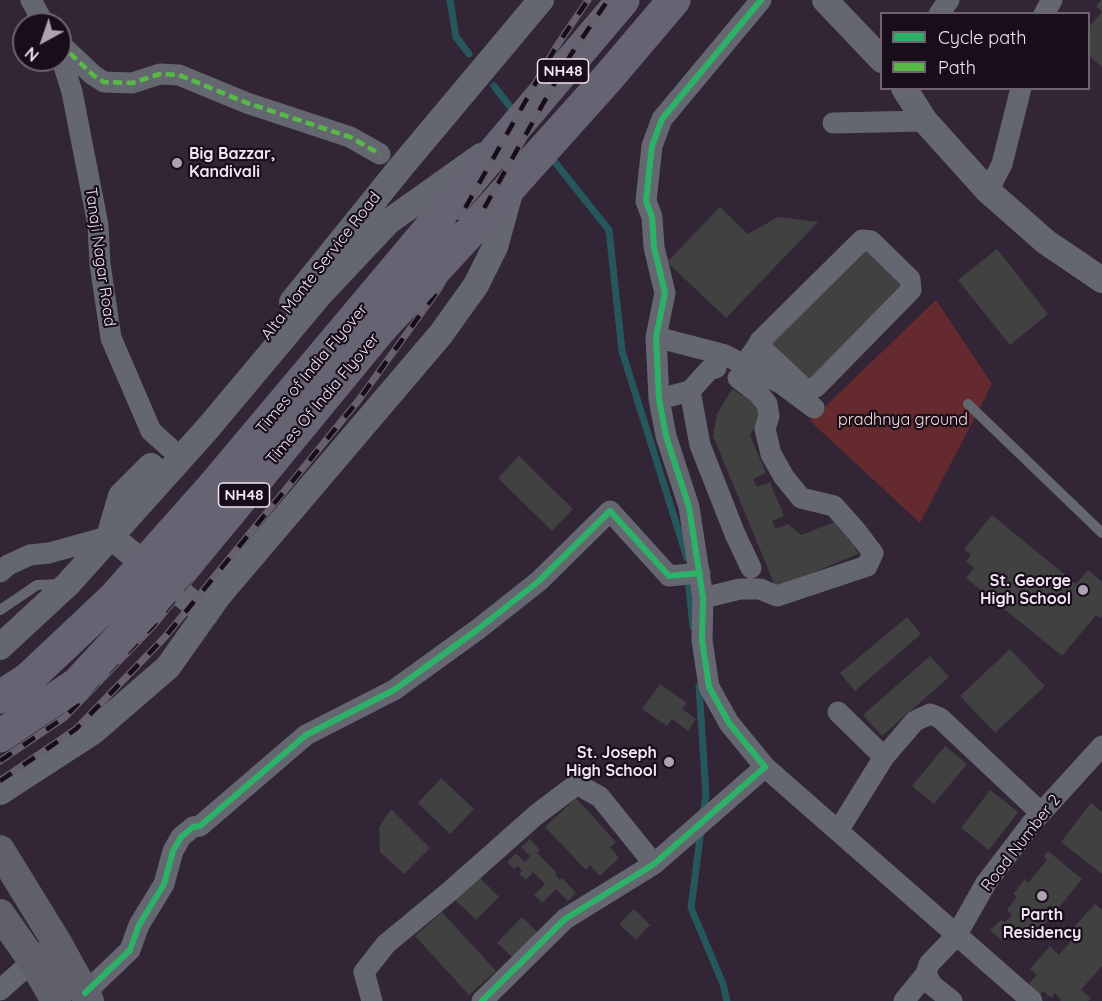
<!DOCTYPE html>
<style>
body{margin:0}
#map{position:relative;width:1102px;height:1001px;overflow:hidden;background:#322535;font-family:Quicksand,sans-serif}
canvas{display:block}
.legend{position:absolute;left:880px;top:12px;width:210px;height:78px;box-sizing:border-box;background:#180e1a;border:2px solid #6f6372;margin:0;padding:8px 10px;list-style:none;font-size:18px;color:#f2e3f5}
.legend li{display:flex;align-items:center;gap:12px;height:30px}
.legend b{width:30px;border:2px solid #6f6372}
.north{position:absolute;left:12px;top:12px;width:60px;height:60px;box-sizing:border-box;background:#180e1a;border:2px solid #6f6372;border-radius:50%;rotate:220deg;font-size:16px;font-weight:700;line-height:24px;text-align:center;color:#f2e3f5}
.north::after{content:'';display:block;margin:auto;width:21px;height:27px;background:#afa0b2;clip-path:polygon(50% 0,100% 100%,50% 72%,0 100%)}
</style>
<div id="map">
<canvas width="1102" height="1001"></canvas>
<ul class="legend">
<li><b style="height:8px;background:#2db169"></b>Cycle path</li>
<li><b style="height:8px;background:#58b947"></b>Path</li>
</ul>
<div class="north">N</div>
</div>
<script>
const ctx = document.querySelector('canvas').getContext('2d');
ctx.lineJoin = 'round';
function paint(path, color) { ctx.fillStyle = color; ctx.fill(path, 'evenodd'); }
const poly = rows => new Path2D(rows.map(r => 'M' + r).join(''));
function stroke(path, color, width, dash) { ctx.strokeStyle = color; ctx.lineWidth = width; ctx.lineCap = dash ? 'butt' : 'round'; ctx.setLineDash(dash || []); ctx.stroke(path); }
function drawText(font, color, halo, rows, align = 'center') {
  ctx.font = font + ' Quicksand,sans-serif'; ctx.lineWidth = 4.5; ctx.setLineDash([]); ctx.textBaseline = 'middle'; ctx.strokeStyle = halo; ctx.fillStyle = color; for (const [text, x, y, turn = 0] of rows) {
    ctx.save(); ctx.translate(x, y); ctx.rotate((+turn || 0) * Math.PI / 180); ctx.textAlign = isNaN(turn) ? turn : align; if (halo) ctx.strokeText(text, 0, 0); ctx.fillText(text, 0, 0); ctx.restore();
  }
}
paint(poly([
 [936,300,992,384,920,523,810,421]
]), '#652a2d');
stroke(poly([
 [450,0,456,37,469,54],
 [494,86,515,113],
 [550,156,609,230,622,351,687,558],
 [688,578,693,627],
 [699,686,706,795,703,815],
 [701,829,691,908,723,984,727,1001]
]), '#26575c', 7);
paint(poly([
 [1101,0,1102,0,1102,12,1096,6],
 [1102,12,1102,67,1088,55,1088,28],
 [720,207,748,234,778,217,818,222,726,318,667,262],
 [864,244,906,286,807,384,767,342],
 [997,249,1048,314,1010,345,958,280],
 [732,389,765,409,750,435,766,473,753,479,757,487,770,482,784,516,772,521,776,529,788,524,801,535,842,519,858,554,776,588,713,436,717,414],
 [519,456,573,509,552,531,498,478],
 [992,515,1076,584,1088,570,1102,582,1102,616,1100,618,1096,615,1062,656,966,578,974,568,966,561,971,555,964,549],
 [907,617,921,634,855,691,840,673],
 [1010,649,1045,686,995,733,960,696],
 [930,656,949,677,882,736,863,715],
 [660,684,687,703,682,709,696,719,688,731,672,719,667,726,642,709],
 [945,746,967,764,934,804,912,786],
 [441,778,474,809,450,834,418,803],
 [990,790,1018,812,989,850,961,828],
 [576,798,616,842,610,847,619,858,600,876,590,865,586,870,545,827],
 [1091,803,1102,812,1102,874,1061,842],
 [391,809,430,848,404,874,380,852,379,827],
 [530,839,540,850,537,853,557,873,555,875,560,880,562,878,576,893,568,901,556,889,542,903,534,895,545,884,533,872,526,880,519,874,522,871,518,866,514,869,507,862,516,853,525,862,530,856,521,847],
 [1048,851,1082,879,1057,910,1050,905,1043,913,1050,918,1030,942,1019,931,1013,939,1007,934,1002,940,990,930,1001,920,1005,922,1012,915,1007,910,1017,897,1013,894,1025,879,1028,883,1047,860,1044,856],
 [477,875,499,897,476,920,454,899],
 [1095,904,1102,910,1102,966,1081,990,1091,998,1088,1001,1060,1001,1061,999,1055,993,1051,998,1043,991,1037,998,1026,987,1037,975,1030,969,1050,946,1059,955,1076,935,1071,930],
 [634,909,650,925,636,940,619,924],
 [442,912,496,971,469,995,415,936],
 [522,917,538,933,514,959,497,943]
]), '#404140');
stroke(poly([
 [968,404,1102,533],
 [0,610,37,585,61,584]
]), '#656770', 10);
stroke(poly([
 [31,0,44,24],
 [939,14,949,0],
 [1044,14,1052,0],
 [60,44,93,75,104,82,132,83,160,74,179,75,247,103,350,137,380,154],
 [60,53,72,92,98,225,100,264,111,338,151,431,170,448],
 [833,123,925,121],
 [988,191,1002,164,1021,88],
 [656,337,725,355,782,384,814,408],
 [744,365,758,345,760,341,862,240,871,241,910,279,911,290,816,387,806,390,758,345],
 [690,391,709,370,716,368],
 [659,399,690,391,700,445,735,534,751,568],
 [0,572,8,565,30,555,49,553,110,536],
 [703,598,740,589,760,589,777,596,867,566,873,553,857,532,834,506,801,498,784,477,771,454,765,429,769,416,767,404,758,393,738,378],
 [838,712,884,757],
 [765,767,1032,1001],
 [838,831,884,757,915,721,930,714,940,718,1041,813],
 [926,974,932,985,952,1001],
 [0,990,42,953],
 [85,993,130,950,139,925,164,884,173,851,181,837,193,827,200,826,306,735,394,690,477,630,539,581,610,511,669,576,700,573],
 [372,1001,364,972,386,944,449,892,536,815,577,784,600,797,654,864],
 [482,1001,565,919,654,864,765,767,729,723,709,687,702,640,703,598,689,507,666,436,659,399,656,337,665,293,654,247,652,217,646,201,652,146,662,119,761,0],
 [904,1001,926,974,929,964,956,936,986,883,1031,824,1102,746]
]), '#656770', 21);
stroke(poly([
 [825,0,882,60],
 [904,88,925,121,988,191,1046,242,1102,280],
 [292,302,401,167,541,0],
 [111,530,121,496,151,466],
 [110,536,206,614],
 [0,647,68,584,208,428,322,292,388,222,481,156],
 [0,792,94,731,168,667,219,595,441,334,476,285,495,247,511,189]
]), '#656770', 26);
stroke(poly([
 [0,850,56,941,89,1001],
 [0,914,33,961,56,1001]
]), '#605f6c', 30);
stroke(poly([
 [441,215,623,0],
 [469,233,607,79,674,0],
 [0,697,28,679,114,598]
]), '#666472', 33);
const rail = poly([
 [0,761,65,717,153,626,345,391,424,281,556,47,588,0],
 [0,781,76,729,165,637,358,401,438,290,570,56,608,0]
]);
stroke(rail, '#66616c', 7);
stroke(rail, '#180e1a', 4.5, [14]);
stroke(poly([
 [114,598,210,490,441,215],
 [0,736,77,684,144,612,228,514,381,328,469,233]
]), '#666472', 33);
stroke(poly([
 [60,44,93,75,104,82,132,83,160,74,179,75,247,103,350,137,380,154]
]), '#58b947', 4.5, [9, 4.5]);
stroke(poly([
 [85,993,130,950,139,925,164,884,173,851,181,837,193,827,200,826,306,735,394,690,477,630,539,581,610,511,669,576,700,573],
 [482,1001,565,919,654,864,765,767,729,723,709,687,702,640,703,598,689,507,666,436,659,399,656,337,665,293,654,247,652,217,646,201,652,146,662,119,761,0]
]), '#2db169', 6);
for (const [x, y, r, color] of [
 [177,163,6,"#afa0b2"],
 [1083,590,6,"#afa0b2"],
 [669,762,6,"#afa0b2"],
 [1042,896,6,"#afa0b2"]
]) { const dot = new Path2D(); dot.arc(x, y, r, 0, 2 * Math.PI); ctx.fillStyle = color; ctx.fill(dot); stroke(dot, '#180e1a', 2); }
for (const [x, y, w] of [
 [563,71,51],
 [244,495,51]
]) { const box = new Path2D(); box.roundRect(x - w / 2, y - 12, w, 24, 4.5); ctx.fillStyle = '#180e1a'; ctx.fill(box); stroke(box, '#f2e3f5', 1.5); }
drawText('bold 15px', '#f2e3f5', null, [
 ["NH48",563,71],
 ["NH48",244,495]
]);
drawText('bold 16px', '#f2e3f5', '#180e1a', [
 ["Big Bazzar,",189,154,"left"],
 ["Kandivali",189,172,"left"],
 ["St. George",1071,581],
 ["High School",1071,599],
 ["St. Joseph",657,753],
 ["High School",657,771],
 ["Parth",1042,915,"center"],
 ["Residency",1042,933,"center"]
], 'right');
drawText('16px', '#f2e3f5', '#180e1a', [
 ["Tanaji Nagar Road",100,257,82],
 ["Alta Monte Service Road",321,266,-52],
 ["Times of India Flyover",312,369,-50],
 ["Times Of India Flyover",323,399,-50],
 ["Road Number 2",1021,843,-52]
]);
drawText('16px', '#f2dcda', '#180e1a', [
 ["pradhnya ground",903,420]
]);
</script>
